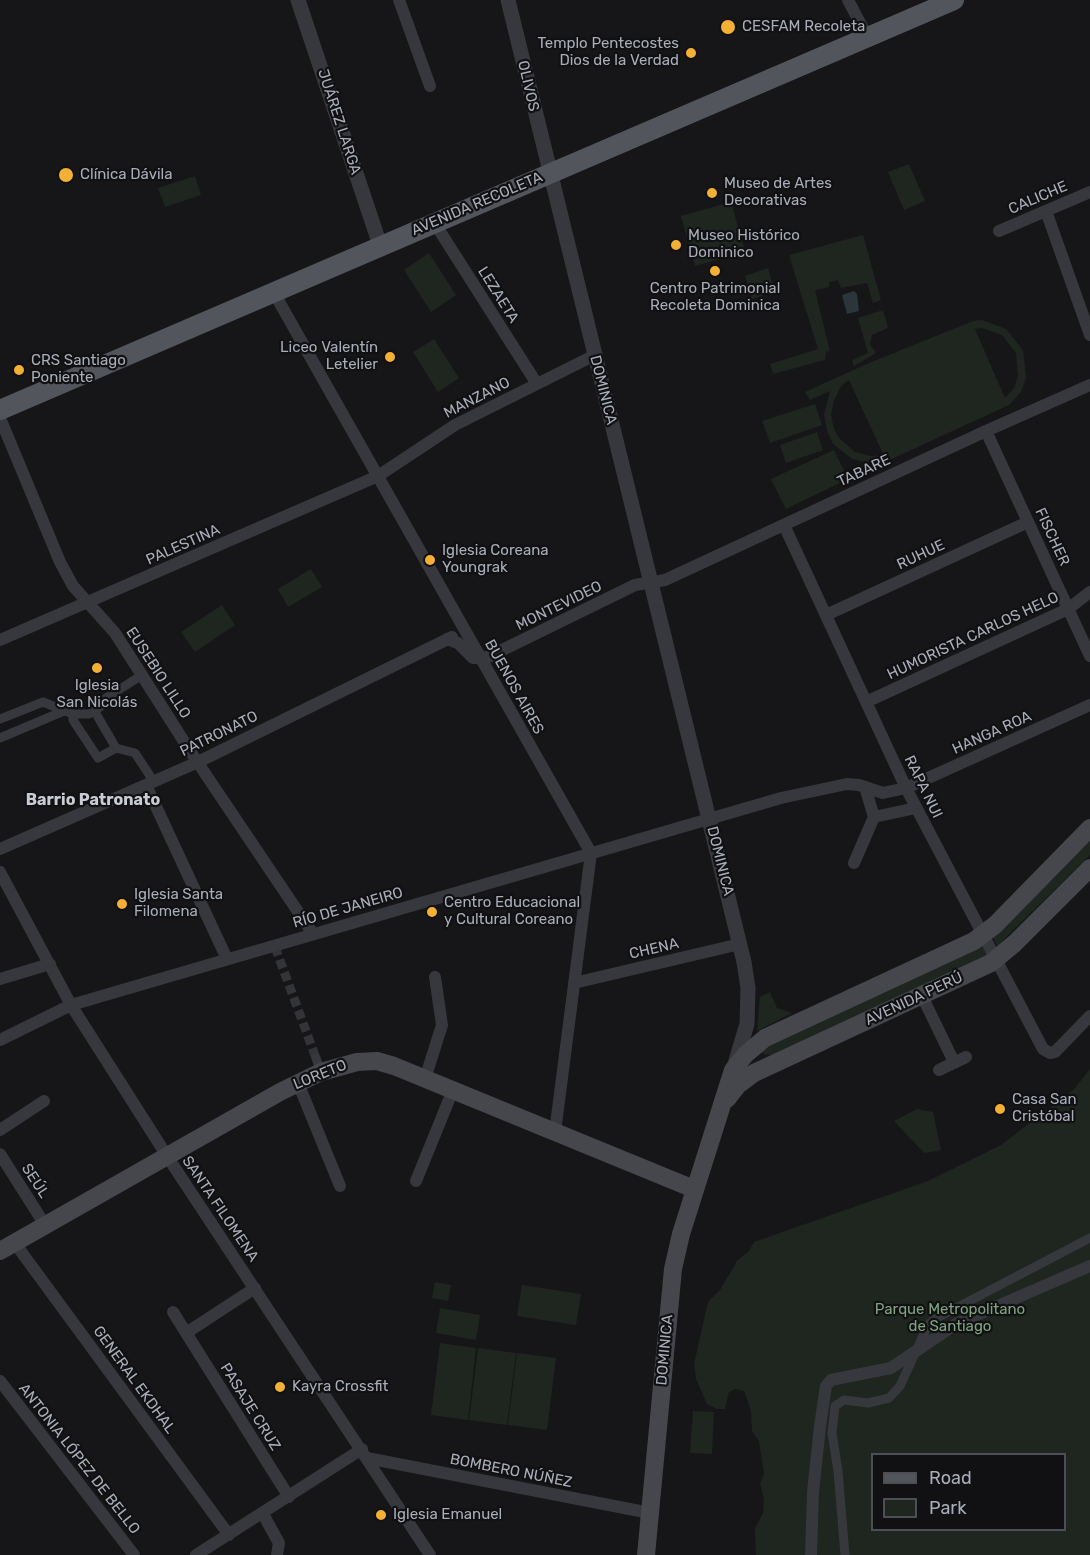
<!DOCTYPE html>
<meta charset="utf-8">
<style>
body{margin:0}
#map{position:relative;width:1090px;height:1555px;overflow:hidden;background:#161618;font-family:Rubik,sans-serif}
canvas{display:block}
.legend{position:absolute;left:871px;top:1453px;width:195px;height:78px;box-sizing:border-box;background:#111113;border:2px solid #4d4f55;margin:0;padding:8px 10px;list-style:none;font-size:18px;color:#a8adb8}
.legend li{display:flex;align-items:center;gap:12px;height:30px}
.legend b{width:30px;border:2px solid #4d4f55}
</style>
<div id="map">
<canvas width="1090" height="1555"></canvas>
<ul class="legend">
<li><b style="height:8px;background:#53555c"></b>Road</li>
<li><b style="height:16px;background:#1e261f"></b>Park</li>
</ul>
</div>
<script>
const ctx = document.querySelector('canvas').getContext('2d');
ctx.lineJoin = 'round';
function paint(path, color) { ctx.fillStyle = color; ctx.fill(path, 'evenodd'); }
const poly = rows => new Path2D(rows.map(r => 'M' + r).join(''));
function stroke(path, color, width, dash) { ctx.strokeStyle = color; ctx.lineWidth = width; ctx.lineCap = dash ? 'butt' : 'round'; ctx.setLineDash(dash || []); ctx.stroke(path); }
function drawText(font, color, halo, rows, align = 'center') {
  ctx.font = font + ' Rubik,sans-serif'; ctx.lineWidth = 4.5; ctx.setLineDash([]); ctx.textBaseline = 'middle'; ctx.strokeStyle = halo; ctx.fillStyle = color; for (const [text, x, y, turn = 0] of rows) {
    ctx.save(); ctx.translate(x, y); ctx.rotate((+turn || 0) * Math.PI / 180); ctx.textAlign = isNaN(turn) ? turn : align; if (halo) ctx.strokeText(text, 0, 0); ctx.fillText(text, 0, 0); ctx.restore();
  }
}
paint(poly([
 [909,164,925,201,904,210,888,172],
 [195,176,201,195,165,207,158,188],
 [731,202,745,252,695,266,681,216],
 [863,235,881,300,873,303,867,283,841,288,838,280,829,282,829,287,815,290,830,351,826,352,825,360,773,374,770,364,818,349,789,255],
 [429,253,456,295,431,312,404,270],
 [768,268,775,292,752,299,745,276],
 [883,310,888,328,872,335,870,344,876,353,854,366,852,360,868,353,858,318],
 [982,320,1006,329,1023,350,1026,378,1021,392,1009,405,885,462,871,463,852,459,833,444,827,431,824,415,830,391,810,400,805,392,869,363,973,321],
 [982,328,1002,335,1016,353,1018,377,1014,388,1005,398,975,329],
 [849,380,883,454,883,455,871,456,855,452,840,439,834,429,831,415,834,401,841,386],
 [434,339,459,378,438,392,413,352],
 [815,404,822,425,770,443,762,421],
 [817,432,823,450,786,463,780,445],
 [834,450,848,479,786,509,771,479],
 [311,569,322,587,288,607,278,589],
 [222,605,235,625,195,652,181,632],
 [1090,832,1090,855,997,946,990,931],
 [982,939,990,955,775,1056,764,1054,758,1047],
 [770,992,777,1008,792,1013,757,1031,760,997],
 [1090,1069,1090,1555,756,1555,755,1529,763,1513,764,1499,760,1483,764,1474,759,1441,752,1431,751,1411,744,1391,735,1389,729,1392,725,1409,717,1409,707,1404,696,1379,694,1364,708,1302,720,1290,737,1261,749,1251,754,1242,928,1181,1001,1145,1074,1089],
 [872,1454,1064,1454,1064,1530,872,1530],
 [917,1109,933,1112,941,1150,924,1153,894,1121],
 [435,1282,451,1285,448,1301,432,1298],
 [522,1285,581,1294,576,1325,517,1316],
 [440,1308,480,1315,476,1340,436,1333],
 [440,1343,476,1348,468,1420,431,1415],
 [478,1348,516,1353,507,1425,469,1420],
 [517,1353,556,1358,547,1430,508,1425],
 [693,1411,714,1412,712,1454,690,1453]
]), '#1e261f');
paint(poly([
 [854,291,857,294,859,311,847,314,842,295]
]), '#2c353c');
stroke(poly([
 [275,947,316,1058]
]), '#333438', 9, [9, 4.5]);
stroke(poly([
 [95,712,116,748,135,753,154,782],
 [73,714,73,720,98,758,116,748],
 [0,719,43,702,73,714,89,714,100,707,106,698,142,675],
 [0,738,64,711],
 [316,1058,321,1072],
 [845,1555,838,1471,832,1433,835,1406,844,1400,868,1403,889,1398,900,1386,928,1325,935,1319,1090,1238]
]), '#37383d', 9);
stroke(poly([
 [399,0,430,86],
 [848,0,868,38],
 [1046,211,1090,335],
 [434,222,537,384],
 [999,231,1090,192],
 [273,291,591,853,555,1132],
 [0,418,60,562,73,586,115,633,192,754,313,934],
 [986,431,1090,656],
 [784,525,906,788,1043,1049,1050,1053,1055,1052,1090,1016],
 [826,615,1028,522],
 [447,639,458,643,473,658,488,657,635,585,665,580,986,431,1090,385],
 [0,640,378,476,455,425,595,355],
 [866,702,1068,609,1090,592],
 [146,785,227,959],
 [865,787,874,817],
 [874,817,916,808],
 [0,849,198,762,452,637],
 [854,863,874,817],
 [0,872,71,1005,167,1156,430,1555],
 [0,979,50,964],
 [574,983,740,944],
 [922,996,954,1062],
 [0,1040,71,1005,781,798,847,784,859,785,883,793,906,788,1090,705],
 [939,1070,966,1057],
 [425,1079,442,1025,435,977],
 [298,1083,340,1186],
 [0,1130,44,1101],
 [0,1154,45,1225],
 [416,1181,453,1090],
 [14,1242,229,1535],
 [173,1312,289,1497],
 [186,1333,255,1288],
 [0,1381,134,1555],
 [367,1458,650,1513],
 [263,1514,279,1543,277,1555],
 [196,1555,362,1449],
 [811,1555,813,1492,820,1426,826,1386,831,1380,891,1368,956,1324,1090,1266]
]), '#37383d', 12);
stroke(poly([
 [298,0,380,245],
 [508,0,744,962,748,988,747,1024,735,1064]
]), '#37383d', 15);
stroke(poly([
 [727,1099,738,1085,754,1073,991,963,1015,943,1090,868],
 [0,1251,280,1092,321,1072,357,1062,377,1061,394,1066,694,1189],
 [646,1555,673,1269,681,1234,733,1070,745,1055,765,1038,974,941,995,925,1090,828]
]), '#45474d', 18);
stroke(poly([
 [0,410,954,0]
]), '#53555c', 20);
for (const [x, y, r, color] of [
 [728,27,8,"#f2b134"],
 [691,53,6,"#f2b134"],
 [66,175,8,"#f2b134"],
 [712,193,6,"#f2b134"],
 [676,245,6,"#f2b134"],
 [715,271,6,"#f2b134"],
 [390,357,6,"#f2b134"],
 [19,370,6,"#f2b134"],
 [430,560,6,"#f2b134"],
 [97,668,6,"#f2b134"],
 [122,904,6,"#f2b134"],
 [432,912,6,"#f2b134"],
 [1000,1109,6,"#f2b134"],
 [280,1387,6,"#f2b134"],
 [381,1515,6,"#f2b134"]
]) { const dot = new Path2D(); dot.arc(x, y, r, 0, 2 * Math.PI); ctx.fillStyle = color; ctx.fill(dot); stroke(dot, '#111113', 2); }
drawText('15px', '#a8adb8', '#111113', [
 ["CESFAM Recoleta",742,27],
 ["Templo Pentecostes",679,44,"right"],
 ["Dios de la Verdad",679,61,"right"],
 ["Clínica Dávila",80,175],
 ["Museo de Artes",724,184],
 ["Decorativas",724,201],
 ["Museo Histórico",688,236],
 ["Dominico",688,253],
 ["Centro Patrimonial",715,289,"center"],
 ["Recoleta Dominica",715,306,"center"],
 ["Liceo Valentín",378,348,"right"],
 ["Letelier",378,365,"right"],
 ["CRS Santiago",31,361],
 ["Poniente",31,378],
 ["Iglesia Coreana",442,551],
 ["Youngrak",442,568],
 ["Iglesia",97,686,"center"],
 ["San Nicolás",97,703,"center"],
 ["Iglesia Santa",134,895],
 ["Filomena",134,912],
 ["Centro Educacional",444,903],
 ["y Cultural Coreano",444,920],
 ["Casa San",1012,1100],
 ["Cristóbal",1012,1117],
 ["Kayra Crossfit",292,1387],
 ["Iglesia Emanuel",393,1515]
], 'left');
drawText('15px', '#a8adb8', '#111113', [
 ["OLIVOS",528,86,77],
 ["JUÁREZ LARGA",339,122,72],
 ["CALICHE",1038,198,-23],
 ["AVENIDA RECOLETA",477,204,-23],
 ["LEZAETA",498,295,58],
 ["DOMINICA",603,390,76],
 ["MANZANO",477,398,-27],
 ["TABARE",864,471,-25],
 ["FISCHER",1052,537,65],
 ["PALESTINA",183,545,-24],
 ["RUHUE",921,555,-25],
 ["MONTEVIDEO",559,606,-26],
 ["HUMORISTA CARLOS HELO",973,636,-25],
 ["EUSEBIO LILLO",158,673,57],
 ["BUENOS AIRES",514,687,61],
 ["HANGA ROA",992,733,-24],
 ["PATRONATO",219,734,-26],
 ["RAPA NUI",923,787,64],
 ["DOMINICA",720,861,76],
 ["RÍO DE JANEIRO",348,908,-16],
 ["CHENA",654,949,-13],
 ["AVENIDA PERÚ",914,999,-25],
 ["LORETO",320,1075,-22],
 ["SEÚL",35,1181,57],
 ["SANTA FILOMENA",220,1209,56],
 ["DOMINICA",665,1350,-85],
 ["GENERAL EKDHAL",134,1380,54],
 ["PASAJE CRUZ",250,1407,58],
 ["ANTONIA LÓPEZ DE BELLO",79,1459,52],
 ["BOMBERO NÚÑEZ",511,1471,11]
]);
drawText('15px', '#7fa381', '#111113', [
 ["Parque Metropolitano",950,1310],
 ["de Santiago",950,1327]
]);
drawText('bold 16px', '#c9ccd4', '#111113', [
 ["Barrio Patronato",93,800]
]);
</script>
